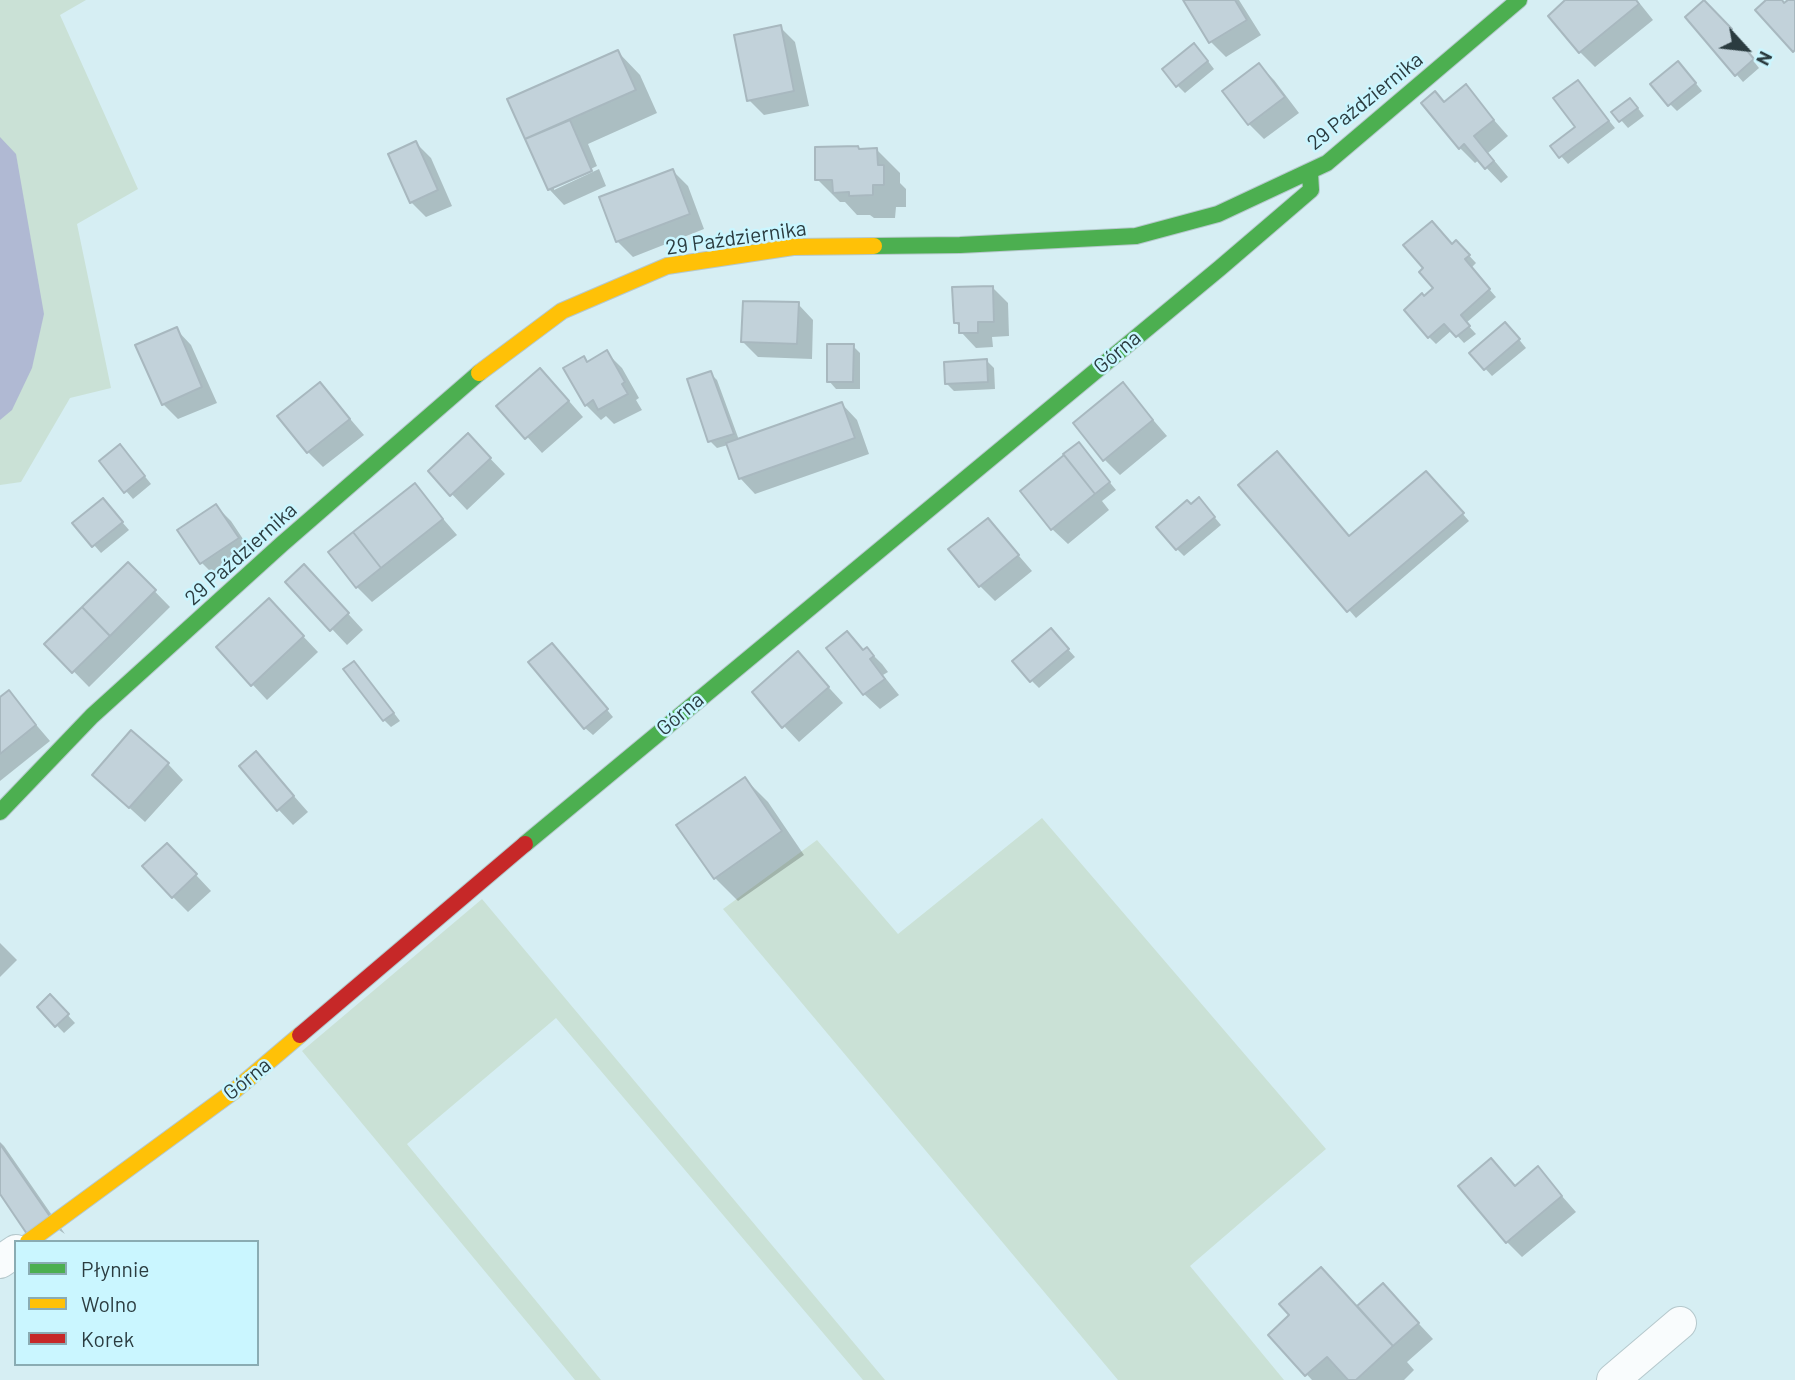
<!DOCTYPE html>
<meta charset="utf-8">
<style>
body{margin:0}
#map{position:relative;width:1795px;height:1380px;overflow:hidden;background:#d6eef3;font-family:Barlow,sans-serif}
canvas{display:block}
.legend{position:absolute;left:14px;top:1240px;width:245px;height:126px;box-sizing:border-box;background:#caf6ff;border:2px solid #8aacb3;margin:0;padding:9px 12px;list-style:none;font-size:21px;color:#2b3c40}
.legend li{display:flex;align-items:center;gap:14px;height:35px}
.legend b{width:35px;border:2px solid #8aacb3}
.north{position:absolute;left:1711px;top:14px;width:70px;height:70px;-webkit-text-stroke:5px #caf6ff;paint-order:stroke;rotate:117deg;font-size:19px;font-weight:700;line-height:28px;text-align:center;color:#2b3c40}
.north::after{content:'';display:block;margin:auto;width:24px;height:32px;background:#2b3c40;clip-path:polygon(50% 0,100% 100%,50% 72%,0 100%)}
</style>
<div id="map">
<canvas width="1795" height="1380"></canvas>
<ul class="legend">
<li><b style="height:9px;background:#4caf50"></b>Płynnie</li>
<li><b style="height:9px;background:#ffc107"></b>Wolno</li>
<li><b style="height:9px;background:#c62828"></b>Korek</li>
</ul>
<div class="north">N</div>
</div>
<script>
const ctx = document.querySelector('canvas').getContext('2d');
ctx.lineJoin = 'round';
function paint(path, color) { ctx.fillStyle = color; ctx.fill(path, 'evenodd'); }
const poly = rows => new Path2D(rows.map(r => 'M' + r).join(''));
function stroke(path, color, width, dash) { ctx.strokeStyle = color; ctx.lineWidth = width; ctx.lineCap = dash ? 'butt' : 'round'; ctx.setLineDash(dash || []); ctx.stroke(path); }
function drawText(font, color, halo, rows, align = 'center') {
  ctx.font = font + ' Barlow,sans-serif'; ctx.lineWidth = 5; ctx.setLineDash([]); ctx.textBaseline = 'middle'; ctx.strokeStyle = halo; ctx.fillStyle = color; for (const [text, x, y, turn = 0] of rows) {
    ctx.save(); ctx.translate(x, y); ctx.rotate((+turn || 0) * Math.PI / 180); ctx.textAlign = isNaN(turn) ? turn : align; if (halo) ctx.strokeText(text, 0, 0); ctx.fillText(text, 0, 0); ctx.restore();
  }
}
paint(poly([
 [0,0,86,0,60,15,138,189,77,224,111,388,70,398,21,482,0,485],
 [1042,818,1326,1149,1190,1266,1284,1380,1118,1380,723,909,817,840,898,934],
 [482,899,885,1380,863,1380,556,1018,407,1144,601,1380,575,1380,302,1051]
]), '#cae1d6');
paint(poly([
 [0,137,16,154,44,314,32,368,12,410,0,420]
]), '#b0b9d3');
paint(poly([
 [1185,0,1239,0,1261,35,1226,57,1211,42],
 [1570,0,1637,0,1653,20,1595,67,1580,52],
 [1705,1,1737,37,1735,38,1759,68,1743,82,1687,17],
 [780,27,795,42,809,106,764,115,749,100],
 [618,52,640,75,657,113,588,144,597,166,554,186,554,190,599,169,606,186,564,205,549,189,510,100],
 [1201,52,1214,69,1185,93,1178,86],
 [1259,65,1274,80,1299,113,1264,139,1249,124],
 [1685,70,1702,91,1677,111,1670,104],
 [1578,82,1615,128,1568,164,1553,147,1578,128],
 [1465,87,1508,136,1488,153,1508,177,1501,183,1479,160,1475,163,1460,148,1445,103],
 [1637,107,1644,116,1628,128,1614,112],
 [416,143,431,158,452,206,426,217,411,202],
 [858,147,861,151,877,150,900,173,900,183,906,189,906,207,896,207,895,218,874,218,870,215,857,215,845,202,840,202,817,179],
 [673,171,688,186,704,229,633,257,618,242,601,198],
 [1452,246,1463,249,1476,263,1471,268,1496,297,1466,323,1476,334,1464,343,1452,330,1436,344,1429,337,1424,298,1436,288],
 [992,287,1008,303,1009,336,992,337,993,347,976,348,961,332,961,328,955,322],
 [798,304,813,320,812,359,758,357,743,342],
 [176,329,191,345,217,403,178,419,163,404],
 [1512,331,1526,348,1492,376,1471,353],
 [853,346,860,353,860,389,836,389,829,381],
 [607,353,622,368,639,398,636,400,642,410,614,424,606,416,601,420,586,405,584,358,588,363],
 [987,361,994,368,995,389,954,391,947,384],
 [710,373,717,380,739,440,842,404,857,420,869,454,755,494,740,478,728,445,717,448,710,441],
 [320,384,364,435,323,467,308,452],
 [555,385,583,417,542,453,499,406],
 [1123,385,1167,436,1120,475,1105,460],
 [483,451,505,474,467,510,430,471],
 [1085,452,1116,490,1102,501,1109,510,1068,544,1052,529],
 [127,454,151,484,133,499,101,462],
 [1433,480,1469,521,1356,618,1241,485,1350,538],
 [415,486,457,535,372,602,357,587],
 [216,506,231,521,253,554,217,578,202,563],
 [1191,506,1206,507,1221,525,1184,556,1177,549],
 [110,508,129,530,101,553,75,523],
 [988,520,1032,571,995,601,980,586],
 [128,564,170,607,89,687,47,644],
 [288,582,319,582,363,630,347,645],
 [284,616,318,652,267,700,252,684],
 [847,633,864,651,867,649,882,664,888,672,883,675,899,695,880,709,864,694,828,648],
 [1058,638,1075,657,1039,688,1032,681],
 [559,652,613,717,593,735,585,728],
 [798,654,843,703,799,742,784,726],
 [361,670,400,721,391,727,384,720],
 [9,693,50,741,0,781,0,700],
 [256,753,308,812,293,825,278,809],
 [168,764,183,780,145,822,110,790],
 [745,779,768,802,804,855,738,901,715,878],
 [182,860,211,891,188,912,173,897],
 [0,943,17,960,0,977],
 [50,996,75,1023,64,1033,39,1007],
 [0,1142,4,1146,65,1234,0,1191],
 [1491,1160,1516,1187,1538,1169,1576,1212,1522,1257,1507,1242],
 [1383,1285,1433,1339,1407,1362,1414,1370,1404,1380,1312,1380,1270,1335,1292,1315,1357,1308]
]), '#0003');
const building = poly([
 [1183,0,1235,0,1247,20,1209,43,1183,0],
 [1565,0,1636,0,1639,4,1579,53,1548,16,1565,0],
 [1704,0,1732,29,1730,30,1754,59,1735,76,1685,17,1704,0],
 [1766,0,1782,0,1784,3,1788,0,1795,0,1795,50,1793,52,1755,10,1766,0],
 [781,25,794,91,747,101,734,35,781,25],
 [1194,43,1208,61,1176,87,1162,69,1194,43],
 [618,50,636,90,525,139,507,99,618,50],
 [1678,61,1696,83,1668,106,1650,84,1678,61],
 [1259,63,1285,97,1248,125,1222,91,1259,63],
 [1578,80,1609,121,1559,158,1550,146,1575,127,1553,98,1578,80],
 [1466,84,1494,120,1474,136,1494,161,1485,169,1464,144,1459,149,1421,103,1435,91,1444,102,1466,84],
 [1630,98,1638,108,1619,122,1611,112,1630,98],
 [570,120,592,171,548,190,525,139,570,120],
 [416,141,438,190,410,203,388,154,416,141],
 [858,146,859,149,877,148,878,165,884,165,884,185,873,185,873,195,849,196,849,192,833,193,832,180,815,180,815,147,858,146],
 [673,169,690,214,616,242,599,197,673,169],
 [1432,221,1452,244,1456,240,1470,255,1465,259,1490,289,1461,315,1470,326,1456,337,1444,324,1428,338,1404,310,1422,293,1424,296,1433,288,1419,272,1423,268,1403,245,1432,221],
 [993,286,994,322,978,322,978,333,959,333,959,323,954,323,952,287,993,286],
 [743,301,799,302,797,344,741,342,743,301],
 [1505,322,1520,339,1484,370,1469,353,1505,322],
 [177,327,202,387,162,405,135,345,177,327],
 [827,344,854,344,853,382,827,382,827,344],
 [607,350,625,382,622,384,628,394,598,410,593,400,585,406,563,368,584,356,587,362,607,350],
 [987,359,988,382,945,384,944,362,987,359],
 [540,368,569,401,525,439,496,406,540,368],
 [711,371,734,434,708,442,687,379,711,371],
 [320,382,350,419,307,453,277,416,320,382],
 [1123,382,1153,420,1103,461,1073,423,1123,382],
 [842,402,855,438,739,479,726,443,842,402],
 [468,433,491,458,450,496,428,471,468,433],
 [1079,442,1110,482,1095,494,1063,454,1079,442],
 [120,444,145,476,124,493,99,461,120,444],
 [1277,451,1349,536,1426,471,1464,513,1347,612,1238,485,1277,451],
 [1064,455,1095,494,1051,530,1020,491,1064,455],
 [415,483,443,519,381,568,353,532,415,483],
 [1199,497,1215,517,1176,550,1156,527,1187,500,1191,504,1199,497],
 [103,498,123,522,92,547,72,523,103,498],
 [216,504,239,538,200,564,177,530,216,504],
 [988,518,1019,555,979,587,948,549,988,518],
 [353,532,381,568,356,588,328,552,353,532],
 [128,562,156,590,110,636,82,607,128,562],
 [304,564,349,613,330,631,285,582,304,564],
 [269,598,304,636,251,686,216,647,269,598],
 [82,607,110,636,72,673,44,644,82,607],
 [1051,628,1069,649,1030,682,1012,661,1051,628],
 [847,631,863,650,867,647,874,656,870,659,885,679,863,695,826,648,847,631],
 [552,643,608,709,584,729,528,662,552,643],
 [798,651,829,687,782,728,752,692,798,651],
 [354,661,394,713,383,721,343,669,354,661],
 [9,690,36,725,0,754,0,697,9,690],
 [131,730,169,763,129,808,92,775,131,730],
 [256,751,294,796,277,811,239,766,256,751],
 [745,777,782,831,714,879,676,825,745,777],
 [167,843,197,874,172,898,142,866,167,843],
 [50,994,69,1014,55,1027,37,1007,50,994],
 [0,1144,51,1218,27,1234,0,1194,0,1144],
 [1491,1158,1515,1186,1538,1166,1562,1196,1506,1243,1458,1186,1491,1158],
 [1321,1267,1393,1346,1356,1380,1348,1380,1327,1357,1305,1376,1268,1335,1289,1315,1279,1304,1321,1267],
 [1383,1283,1419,1323,1393,1346,1357,1306,1383,1283]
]);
paint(building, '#c2d2da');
stroke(building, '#a8b8bf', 2);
const street = poly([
 [0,1262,16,1251],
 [1613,1380,1680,1323]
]);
const fast = poly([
 [874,246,960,245,1136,236,1218,214,1327,163,1519,0],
 [0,812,92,716,282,544,479,373],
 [525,844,1220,268,1311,190,1310,173]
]);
const slow = poly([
 [479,373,562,311,667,266,793,247,874,246],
 [28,1242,234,1091,300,1035]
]);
const jam = poly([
 [300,1035,525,844]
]);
stroke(street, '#b5c8cc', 34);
stroke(fast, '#b5c8cc', 18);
stroke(slow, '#b5c8cc', 18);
stroke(jam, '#b5c8cc', 18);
stroke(street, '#f9fcfd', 32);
stroke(fast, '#4caf50', 16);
stroke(slow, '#ffc107', 16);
stroke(jam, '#c62828', 16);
drawText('21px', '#2b3c40', '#caf6ff', [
 ["29 Października",1365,101,-39],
 ["29 Października",736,238,-8],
 ["Górna",1117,352,-40],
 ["29 Października",241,554,-42],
 ["Górna",680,714,-40],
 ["Górna",247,1079,-39]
]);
</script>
